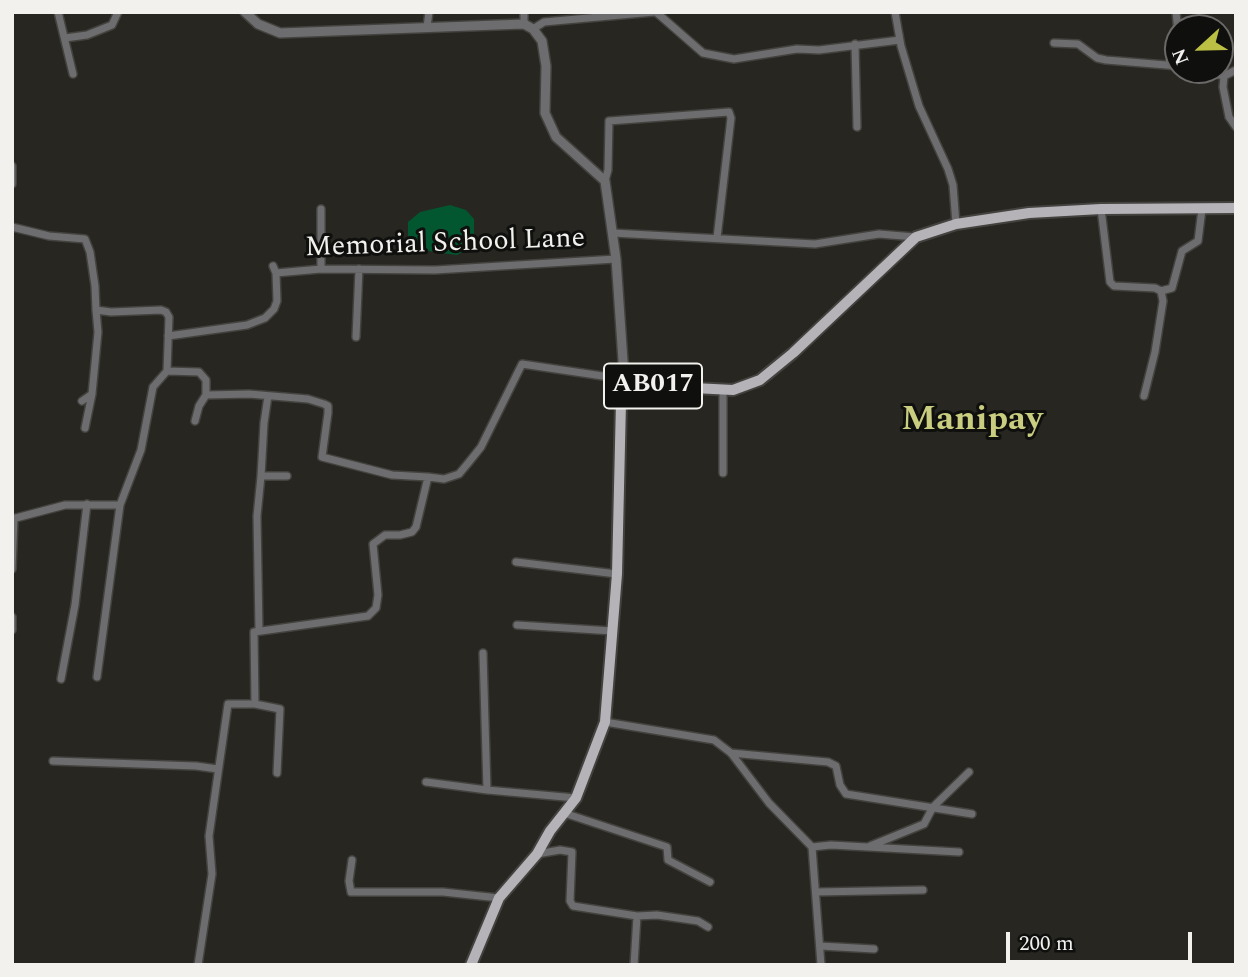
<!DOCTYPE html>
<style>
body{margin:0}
#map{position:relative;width:1248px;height:977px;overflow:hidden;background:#272621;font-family:Spectral,serif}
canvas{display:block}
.frame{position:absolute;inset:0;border:14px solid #f2f1ee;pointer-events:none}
.north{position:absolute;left:1164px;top:14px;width:70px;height:70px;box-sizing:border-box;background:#0f0f0d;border:2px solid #6a6967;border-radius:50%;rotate:248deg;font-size:19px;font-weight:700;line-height:28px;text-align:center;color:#f2f1ee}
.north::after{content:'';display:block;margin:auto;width:24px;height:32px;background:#bbc044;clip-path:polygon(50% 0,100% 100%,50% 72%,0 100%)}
.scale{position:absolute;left:1006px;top:932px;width:186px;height:32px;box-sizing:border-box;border:4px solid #f2f1ee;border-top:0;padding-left:9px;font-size:21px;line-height:24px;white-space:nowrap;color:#f2f1ee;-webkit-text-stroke:5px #0f0f0d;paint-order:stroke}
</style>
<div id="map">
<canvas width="1248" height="977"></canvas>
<div class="frame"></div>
<div class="north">N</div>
<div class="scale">200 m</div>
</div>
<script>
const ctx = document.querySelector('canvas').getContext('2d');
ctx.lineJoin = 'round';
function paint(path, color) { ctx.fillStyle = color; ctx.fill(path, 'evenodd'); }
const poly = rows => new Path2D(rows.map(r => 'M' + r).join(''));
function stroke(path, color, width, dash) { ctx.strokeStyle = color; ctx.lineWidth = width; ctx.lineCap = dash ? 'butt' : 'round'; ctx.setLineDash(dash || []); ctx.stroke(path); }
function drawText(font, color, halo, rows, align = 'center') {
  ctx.font = font + ' Spectral,serif'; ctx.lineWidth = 6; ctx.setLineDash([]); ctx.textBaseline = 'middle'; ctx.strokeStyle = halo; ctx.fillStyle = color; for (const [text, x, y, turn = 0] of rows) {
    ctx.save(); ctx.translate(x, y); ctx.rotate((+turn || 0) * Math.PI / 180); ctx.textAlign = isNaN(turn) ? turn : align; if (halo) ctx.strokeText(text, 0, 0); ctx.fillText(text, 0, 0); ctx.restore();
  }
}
paint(poly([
 [450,205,466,210,474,219,474,246,457,255,433,252,412,246,408,236,408,222,420,212]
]), '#025731');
const minor = poly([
 [58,12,73,74],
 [656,12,703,53,734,59,797,49,819,50,900,40],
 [895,12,901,46,919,106,948,169,953,185,956,224],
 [524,24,524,12],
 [427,27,429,12],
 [533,29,544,22,654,12],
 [65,38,87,35,112,25,118,12],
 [1054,43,1078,44,1097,58,1106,60,1178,66],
 [855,44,857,127],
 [1169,64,1178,32,1176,12],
 [1198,70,1224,76],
 [1236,70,1224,76,1223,87,1229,117,1236,127],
 [12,166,12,184],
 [605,181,608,170,609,121,729,112,731,118,717,238],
 [1101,209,1110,282,1114,286,1155,288,1161,291,1163,301,1155,352,1144,396],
 [12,227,49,236,85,239,90,252,95,286,96,310,111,312,161,310,166,312,169,317,167,371,153,387,141,450,120,505,97,677],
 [613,233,815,244,879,234,915,237],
 [321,269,321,209],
 [276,273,321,269,435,270,616,259],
 [1161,291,1172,288,1182,251,1198,241,1202,209],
 [168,336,247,325,265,318,274,309,277,301,276,273,273,266],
 [356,337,359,269],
 [167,371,199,372,206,380,206,395,249,394,308,399,324,404,328,406,328,413,322,457,392,475,428,477],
 [82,401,92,394,98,332,96,310],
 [195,421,199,406,206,395],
 [85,428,92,394],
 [723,473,723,390],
 [261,476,264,423,268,396],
 [12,519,65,505,120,505],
 [516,562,617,574],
 [12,569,14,519],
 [12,617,12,630],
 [517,625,613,631],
 [259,631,257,516,261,476,287,476],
 [483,653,487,790,576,798],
 [61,679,75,605,87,504],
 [255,704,254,632,368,616,376,608,378,595,373,544,385,535,400,535,412,532,416,527,428,477,444,479,459,474,469,462,481,447,522,364,623,379],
 [605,722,714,740,731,753,769,803,812,847,821,965],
 [731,753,828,762,836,766,840,785,846,794,972,814],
 [53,761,196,766,218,769],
 [426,782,487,790],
 [564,813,667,847,668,860,710,882],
 [870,846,924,824,933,807,969,772],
 [812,847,831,845,959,852],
 [537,854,560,850,572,852,570,901,573,906,637,916,657,915,698,921,708,927],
 [352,860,349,881,351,892,443,892,499,898],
 [816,892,923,890],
 [820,946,874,949],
 [198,965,212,874,209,836,228,704,255,704,280,709,277,773],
 [634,965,637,916]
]);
const tertiary = poly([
 [245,12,258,24,280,33,524,24,533,29,542,41,546,66,545,113,556,137,605,181,616,259,625,390]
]);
const primary = poly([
 [471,965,499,898,537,854,550,831,576,798,605,722,617,574,621,402,625,390,635,385,733,390,760,380,793,353,916,237,956,224,1029,213,1101,209,1236,208]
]);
stroke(minor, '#43423e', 10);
stroke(tertiary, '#43423e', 12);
stroke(primary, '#43423e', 14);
stroke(minor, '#6d6c6e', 7);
stroke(tertiary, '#6d6c6e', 9);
stroke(primary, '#b5b3b8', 10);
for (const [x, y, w] of [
 [653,386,98]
]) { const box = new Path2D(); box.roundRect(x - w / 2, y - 22.5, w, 45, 5); ctx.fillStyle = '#0f0f0d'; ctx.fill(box); stroke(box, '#f2f1ee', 2); }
drawText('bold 26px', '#f2f1ee', null, [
 ["AB017",653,386]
]);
drawText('28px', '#f2f1ee', '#0f0f0d', [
 ["Memorial School Lane",445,245,-2]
]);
drawText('bold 35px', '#c8cd7f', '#0f0f0d', [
 ["Manipay",972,422]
]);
</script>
